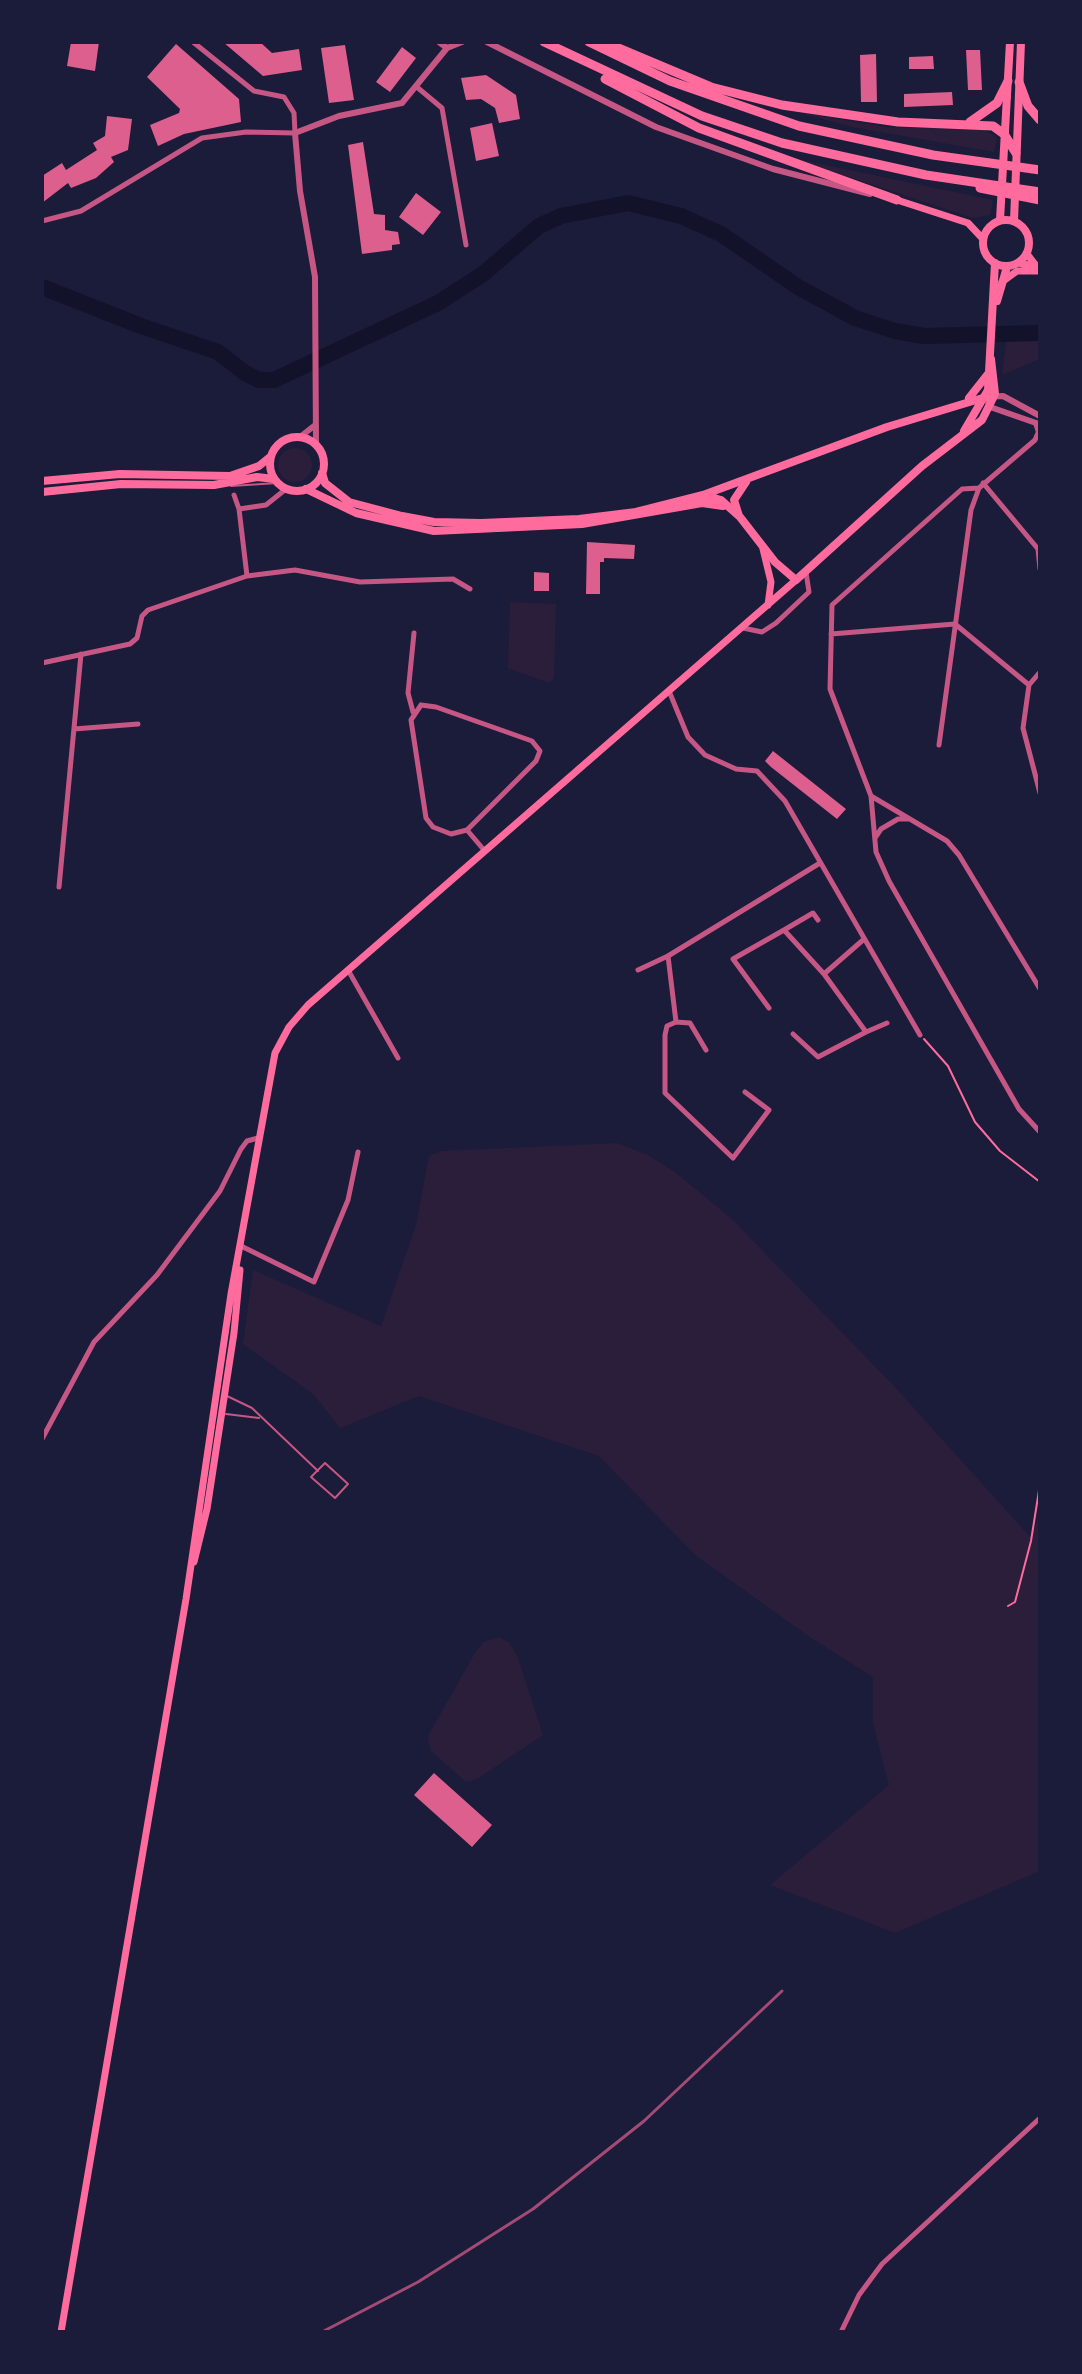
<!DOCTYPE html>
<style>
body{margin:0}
#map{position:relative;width:1082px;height:2374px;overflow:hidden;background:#1b1b3a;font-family:Arial,sans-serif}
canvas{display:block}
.frame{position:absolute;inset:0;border:44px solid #1b1b3a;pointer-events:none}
</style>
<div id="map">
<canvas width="1082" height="2374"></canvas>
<div class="frame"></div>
</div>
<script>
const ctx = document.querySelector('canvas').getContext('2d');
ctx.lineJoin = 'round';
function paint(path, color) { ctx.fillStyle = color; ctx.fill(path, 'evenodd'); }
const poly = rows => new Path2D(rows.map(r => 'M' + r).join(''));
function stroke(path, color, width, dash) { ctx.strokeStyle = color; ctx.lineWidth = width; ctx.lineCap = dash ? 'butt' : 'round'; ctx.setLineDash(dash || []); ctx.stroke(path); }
paint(poly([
 [797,112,886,127,984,130,997,137,994,152,852,127],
 [792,158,993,200,990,215,973,218],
 [1007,336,1040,341,1040,359,1002,375],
 '278 465a17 17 0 1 1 34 0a17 17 0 1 1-34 0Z',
 [510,602,556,604,554,678,549,683,508,668],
 [617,1143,648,1155,675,1172,732,1219,895,1387,1032,1539,1040,1509,1040,1871,895,1933,770,1885,889,1785,873,1724,873,1677,811,1638,695,1555,599,1456,419,1396,340,1428,313,1394,243,1344,253,1270,381,1326,416,1225,429,1156,442,1151],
 [499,1637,509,1642,517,1655,543,1735,477,1779,466,1782,430,1750,428,1736,476,1651,484,1642]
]), '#2a1e3b');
stroke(poly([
 [42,287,141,326,218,352,245,373,259,380,274,380,438,303,483,274,539,226,561,216,628,203,681,216,721,234,798,287,855,318,895,331,924,336,1040,333]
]), '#12122b', 16);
paint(poly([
 [71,42,99,42,95,71,67,66],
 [223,42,260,42,272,53,299,49,302,70,263,76],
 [176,44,239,99,241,122,184,134,158,146,150,125,179,113,180,109,147,77],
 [345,45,354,100,329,103,321,48],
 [402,47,416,58,390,92,376,82],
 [966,50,980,50,982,90,968,90],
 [876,54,877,102,861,102,860,55],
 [933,56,934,69,909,69,909,57],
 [486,75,516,95,520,119,499,123,495,108,481,99,466,100,461,78],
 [952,92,953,105,904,107,904,94],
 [107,116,132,119,128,150,111,157,114,162,96,178,71,188,68,183,42,203,42,176,62,163,66,170,97,150,93,143,105,136],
 [492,123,499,156,476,161,470,128],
 [363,142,374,214,385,215,385,230,398,232,400,244,392,245,392,250,362,254,348,145],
 [416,193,441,212,423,235,399,217],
 [587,542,635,545,634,559,604,558,604,562,600,562,600,594,586,594],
 [534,572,549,573,549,591,534,591],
 [773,751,846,809,837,819,771,767,765,761],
 [434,1773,492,1825,472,1847,414,1795]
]), '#dd5f8e');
stroke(poly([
 [924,1039,948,1066,975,1122,1000,1151,1040,1182],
 [1008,1606,1015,1602,1031,1541,1040,1484]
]), '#ff6b9d', 2);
stroke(poly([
 [231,486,278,483],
 [227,1396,252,1408,318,1471],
 [226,1414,259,1418],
 [325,1463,348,1484,335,1498,311,1477,325,1463]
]), '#c65784', 2);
stroke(poly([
 [418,88,442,108,466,245],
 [42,221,81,211,202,138,246,132,295,133,294,113,284,97,254,91,193,42],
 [1038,433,1035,440,979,488,962,489,832,605,830,689,871,796,876,852,889,881,1019,1109,1040,1132],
 [983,483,1038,549,1040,569],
 [286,489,266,505,239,509,247,576,295,570,360,582,453,579,470,589],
 [234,495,239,509],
 [743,628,762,632,776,623,809,592,806,572],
 [831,634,955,624,1029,685],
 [42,663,130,644,137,638,142,616,148,610,247,576],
 [1040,672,1029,685,1023,728,1040,793],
 [669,691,688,737,705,755,736,769,757,771,785,801,920,1035],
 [421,705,436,707,532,741,540,751,536,761,467,830,451,834,433,827,426,818,411,720,421,705],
 [413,712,408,693,414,633],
 [74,729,138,724],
 [939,745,971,510,979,488],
 [871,796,947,841,959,855,1040,989],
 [467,830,484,850],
 [875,838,881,829,898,819,910,819],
 [59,887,81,654],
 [784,930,813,913,818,920],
 [668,956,676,1022,667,1026,665,1035,665,1093,733,1158,769,1110,745,1092],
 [348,970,398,1058],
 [638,970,668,956,820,863],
 [769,1008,733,959,784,930,824,974],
 [676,1022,690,1023,706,1050],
 [866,1032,887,1023],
 [793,1034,818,1057,866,1032,824,974,863,940],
 [241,1246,314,1282,348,1200,358,1152],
 [42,1439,94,1342,157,1275,220,1191,241,1149,247,1141,258,1138],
 [841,2332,859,2295,882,2264,1040,2118]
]), '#c65784', 5);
stroke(poly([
 [439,42,447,48,462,42],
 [487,42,656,127,773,169,870,194],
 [1036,423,990,407,986,397,1003,396,1040,416],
 [1036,423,1040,435],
 [300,437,314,426],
 [316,444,315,277,300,191,295,133,339,116,402,103,447,48]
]), '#c65784', 6);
stroke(poly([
 [897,200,968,223,983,239],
 [1027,254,1037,267],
 [1019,263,1037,267],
 [1002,282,1017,271,1040,271],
 [763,549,771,582,768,605],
 [194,1562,207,1509,234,1333,240,1270],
 [61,2332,186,1599,231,1294,275,1053,289,1027,308,1005,796,580]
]), '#ff6b9d', 7);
stroke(poly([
 '983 243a23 23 0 1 1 46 0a23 23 0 1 1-46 0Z',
 [1000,220,1010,42],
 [1014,221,1021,42],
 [997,301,1007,267],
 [969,398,988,374],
 [964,431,988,390,995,263],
 '270 464a27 27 0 1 1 54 0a27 27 0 1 1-54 0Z',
 [322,473,325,483,349,502,402,516,434,522,481,523,579,519,636,512,703,495,887,427,986,397],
 [42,481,120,474,230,476,259,466,270,457],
 [306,489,356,513,434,531,582,524,702,503,723,506],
 [42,492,121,484,214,485,257,477,274,479],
 [704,495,721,500,740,517,775,562,796,580,922,466,982,420,995,394,991,359],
 [739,516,734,500,746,482]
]), '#ff6b9d', 8);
stroke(poly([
 [544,42,702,116,782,143,926,175,1040,192],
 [589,42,670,81,799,126,933,155,1040,170],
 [604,42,711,87,782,105,898,122,993,126,1004,134,1016,153],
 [605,79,699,128,897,200],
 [1019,82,1028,106,1040,120],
 [970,122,997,103,1008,81],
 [980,188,1040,200]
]), '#ff6b9d', 9);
stroke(poly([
 [322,2332,418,2282,533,2209,644,2121,782,1991]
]), '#a44b75', 3);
</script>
